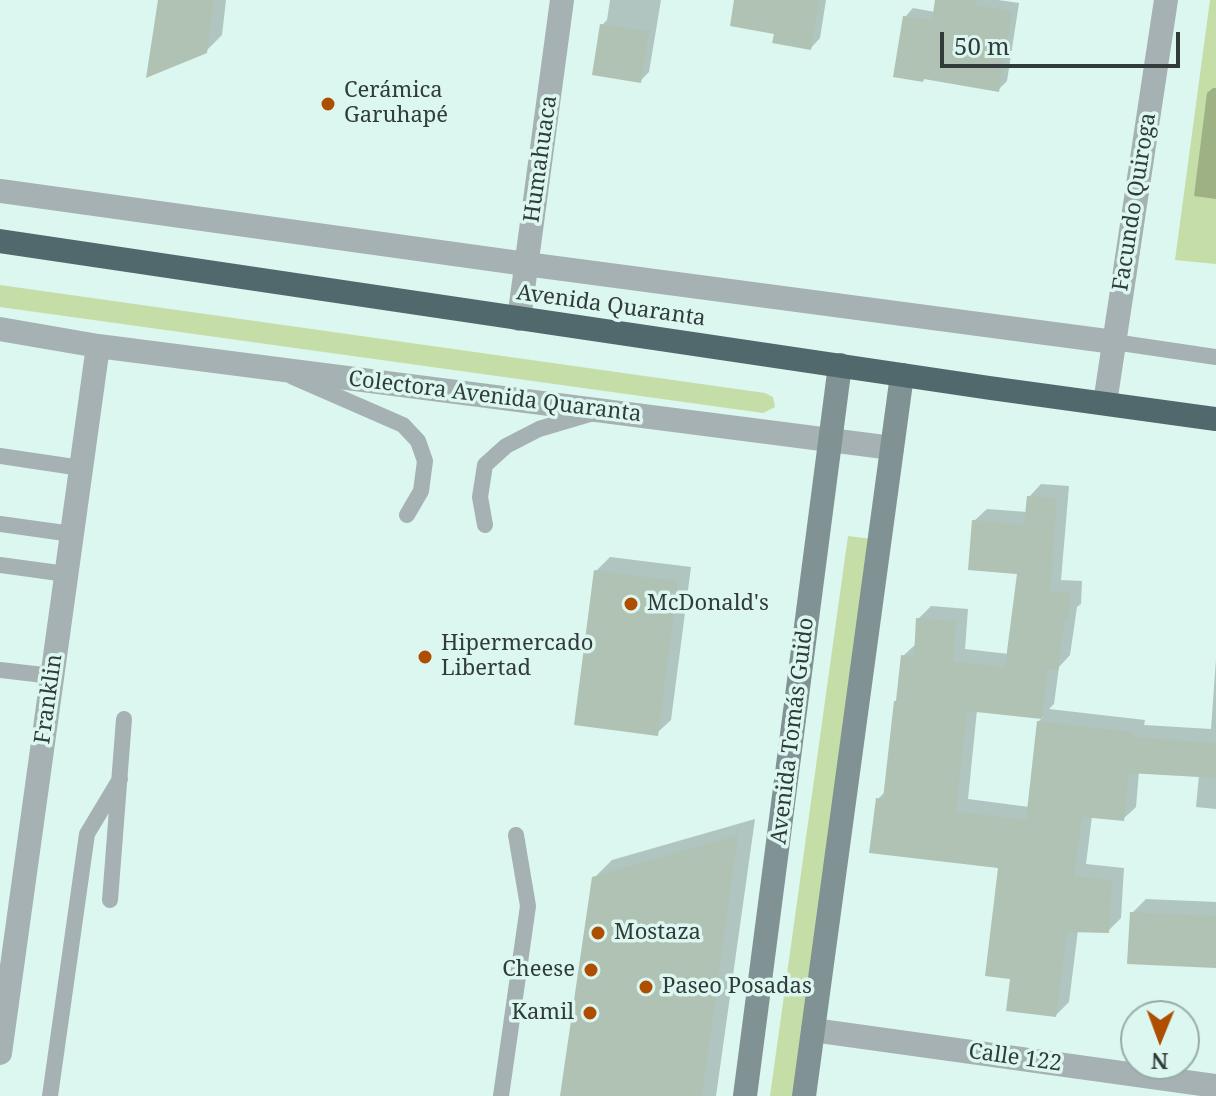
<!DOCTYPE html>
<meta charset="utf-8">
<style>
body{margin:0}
#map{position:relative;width:1216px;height:1096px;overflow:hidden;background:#dcf6f0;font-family:"Noto Serif",serif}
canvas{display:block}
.north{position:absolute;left:1120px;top:1000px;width:80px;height:80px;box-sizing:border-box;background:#dcf6f0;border:2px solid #98aca7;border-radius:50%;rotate:181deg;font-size:22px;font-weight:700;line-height:32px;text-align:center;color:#313c3a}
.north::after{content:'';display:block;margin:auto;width:28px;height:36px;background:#ad4e00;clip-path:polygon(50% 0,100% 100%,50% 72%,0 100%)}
.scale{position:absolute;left:940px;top:32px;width:240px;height:36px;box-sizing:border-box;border:4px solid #313c3a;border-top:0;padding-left:10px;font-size:24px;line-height:28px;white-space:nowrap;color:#313c3a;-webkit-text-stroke:6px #dcf6f0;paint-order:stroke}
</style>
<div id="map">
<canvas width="1216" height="1096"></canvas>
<div class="north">N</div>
<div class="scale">50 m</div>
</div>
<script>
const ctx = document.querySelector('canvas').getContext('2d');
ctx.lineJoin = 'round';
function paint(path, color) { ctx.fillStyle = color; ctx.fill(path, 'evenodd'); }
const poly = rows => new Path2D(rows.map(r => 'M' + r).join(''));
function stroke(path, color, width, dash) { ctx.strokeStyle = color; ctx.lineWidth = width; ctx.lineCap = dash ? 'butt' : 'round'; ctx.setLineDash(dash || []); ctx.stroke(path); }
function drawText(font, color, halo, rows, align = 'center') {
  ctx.font = font + ' "Noto Serif",serif'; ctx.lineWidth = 7; ctx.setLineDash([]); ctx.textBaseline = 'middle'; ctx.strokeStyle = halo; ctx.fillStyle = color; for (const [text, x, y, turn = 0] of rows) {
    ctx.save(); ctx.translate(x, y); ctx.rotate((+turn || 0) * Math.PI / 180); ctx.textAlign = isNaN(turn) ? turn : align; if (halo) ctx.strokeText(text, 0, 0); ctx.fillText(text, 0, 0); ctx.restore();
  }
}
paint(poly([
 [1210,0,1216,0,1216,264,1175,260],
 [0,285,765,393,773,397,775,407,763,413,0,307],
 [848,536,872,539,794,1096,770,1096]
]), '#c5dea7');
paint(poly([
 [160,0,226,0,222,35,206,51],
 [610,0,661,0,649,72,640,81,602,25,607,20],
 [736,0,826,0,820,38,811,48,776,32],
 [937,0,998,0,1019,3,1007,81,998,90,905,17,913,8,935,12],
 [1213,88,1216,88,1216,199,1194,196,1207,93],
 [1041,484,1069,486,1061,580,1082,581,1081,604,1077,607,1070,655,1059,667,1054,704,1049,709,1145,720,1144,725,1211,729,1216,659,1216,809,1196,807,1199,775,1139,771,1136,807,1123,819,1092,816,1086,864,1124,868,1121,918,1108,931,1078,930,1069,1002,1056,1015,1012,978,1001,866,878,799,886,791,903,656,917,643,918,619,931,606,968,609,965,649,1009,654,1020,572,974,521,987,509,1027,512,1029,497],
 [977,710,1043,717,1038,722,1029,807,968,799],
 [610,557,691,567,671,720,657,733,596,571],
 [755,819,716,1096,562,1096,594,878,612,860],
 [1146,899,1216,902,1216,966,1132,913]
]), '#0003');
paint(poly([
 [158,0,214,0,207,53,146,78],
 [734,0,819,0,811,50,772,43,774,34,730,26],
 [935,0,976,0,975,5,1012,11,999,92,924,79,923,82,893,77,903,16,932,20],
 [600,24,649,31,641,83,592,75],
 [1027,496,1057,498,1050,592,1070,593,1069,618,1065,618,1058,670,1048,669,1042,719,967,711,956,811,1026,820,1037,721,1133,732,1133,737,1216,743,1216,778,1129,773,1124,821,1082,817,1074,876,1112,880,1109,933,1067,932,1056,1017,1006,1011,1010,979,985,976,998,868,869,853,876,798,883,799,894,701,896,701,901,655,914,657,916,618,956,621,953,661,1005,667,1017,574,968,570,972,520,1024,525],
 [594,570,678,581,658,736,574,725],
 [738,835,702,1096,560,1096,592,877],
 [1130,912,1216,916,1216,968,1127,964]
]), '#afc2b4');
stroke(poly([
 [1114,342,1216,357],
 [293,377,403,425,418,441,425,461,421,491,407,515],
 [0,456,81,468],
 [0,524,72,534],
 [485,525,480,497,485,465,506,446,539,429,593,413],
 [0,565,66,574],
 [0,670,52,676],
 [110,900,124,719],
 [50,1096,87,834,120,779],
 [501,1096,528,906,516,835]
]), '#a5b1b2', 16);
stroke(poly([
 [0,191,526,264,1114,342],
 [519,319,562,0],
 [0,329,98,346,892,448],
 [1105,403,1166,0],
 [813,1030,1216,1086],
 [0,1053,98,346]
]), '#a5b1b2', 24);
stroke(poly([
 [745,1096,840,365],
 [804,1096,902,375]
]), '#819294', 24);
stroke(poly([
 [0,241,990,388,1216,419]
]), '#51696c', 24);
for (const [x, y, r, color] of [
 [328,104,8,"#ad4e00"],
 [631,604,8,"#ad4e00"],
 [425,657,8,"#ad4e00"],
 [598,933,8,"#ad4e00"],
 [591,970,8,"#ad4e00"],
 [646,987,8,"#ad4e00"],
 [590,1013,8,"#ad4e00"]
]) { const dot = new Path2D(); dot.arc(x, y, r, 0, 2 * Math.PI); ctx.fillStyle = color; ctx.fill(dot); stroke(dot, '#dcf6f0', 3); }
drawText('22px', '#313c3a', '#dcf6f0', [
 ["Cerámica",344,91],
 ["Garuhapé",344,116],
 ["McDonald's",647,604],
 ["Hipermercado",441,644],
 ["Libertad",441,669],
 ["Mostaza",614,933],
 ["Cheese",575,970,"right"],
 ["Paseo Posadas",662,987],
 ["Kamil",574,1013,"right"]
], 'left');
drawText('22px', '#313c3a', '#dcf6f0', [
 ["Humahuaca",541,159,-82],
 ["Facundo Quiroga",1135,202,-81],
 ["Avenida Quaranta",611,306,8],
 ["Colectora Avenida Quaranta",495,397,7],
 ["Franklin",49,699,-82],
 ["Avenida Tomás Guido",793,731,-83],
 ["Calle 122",1015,1058,8]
]);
</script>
